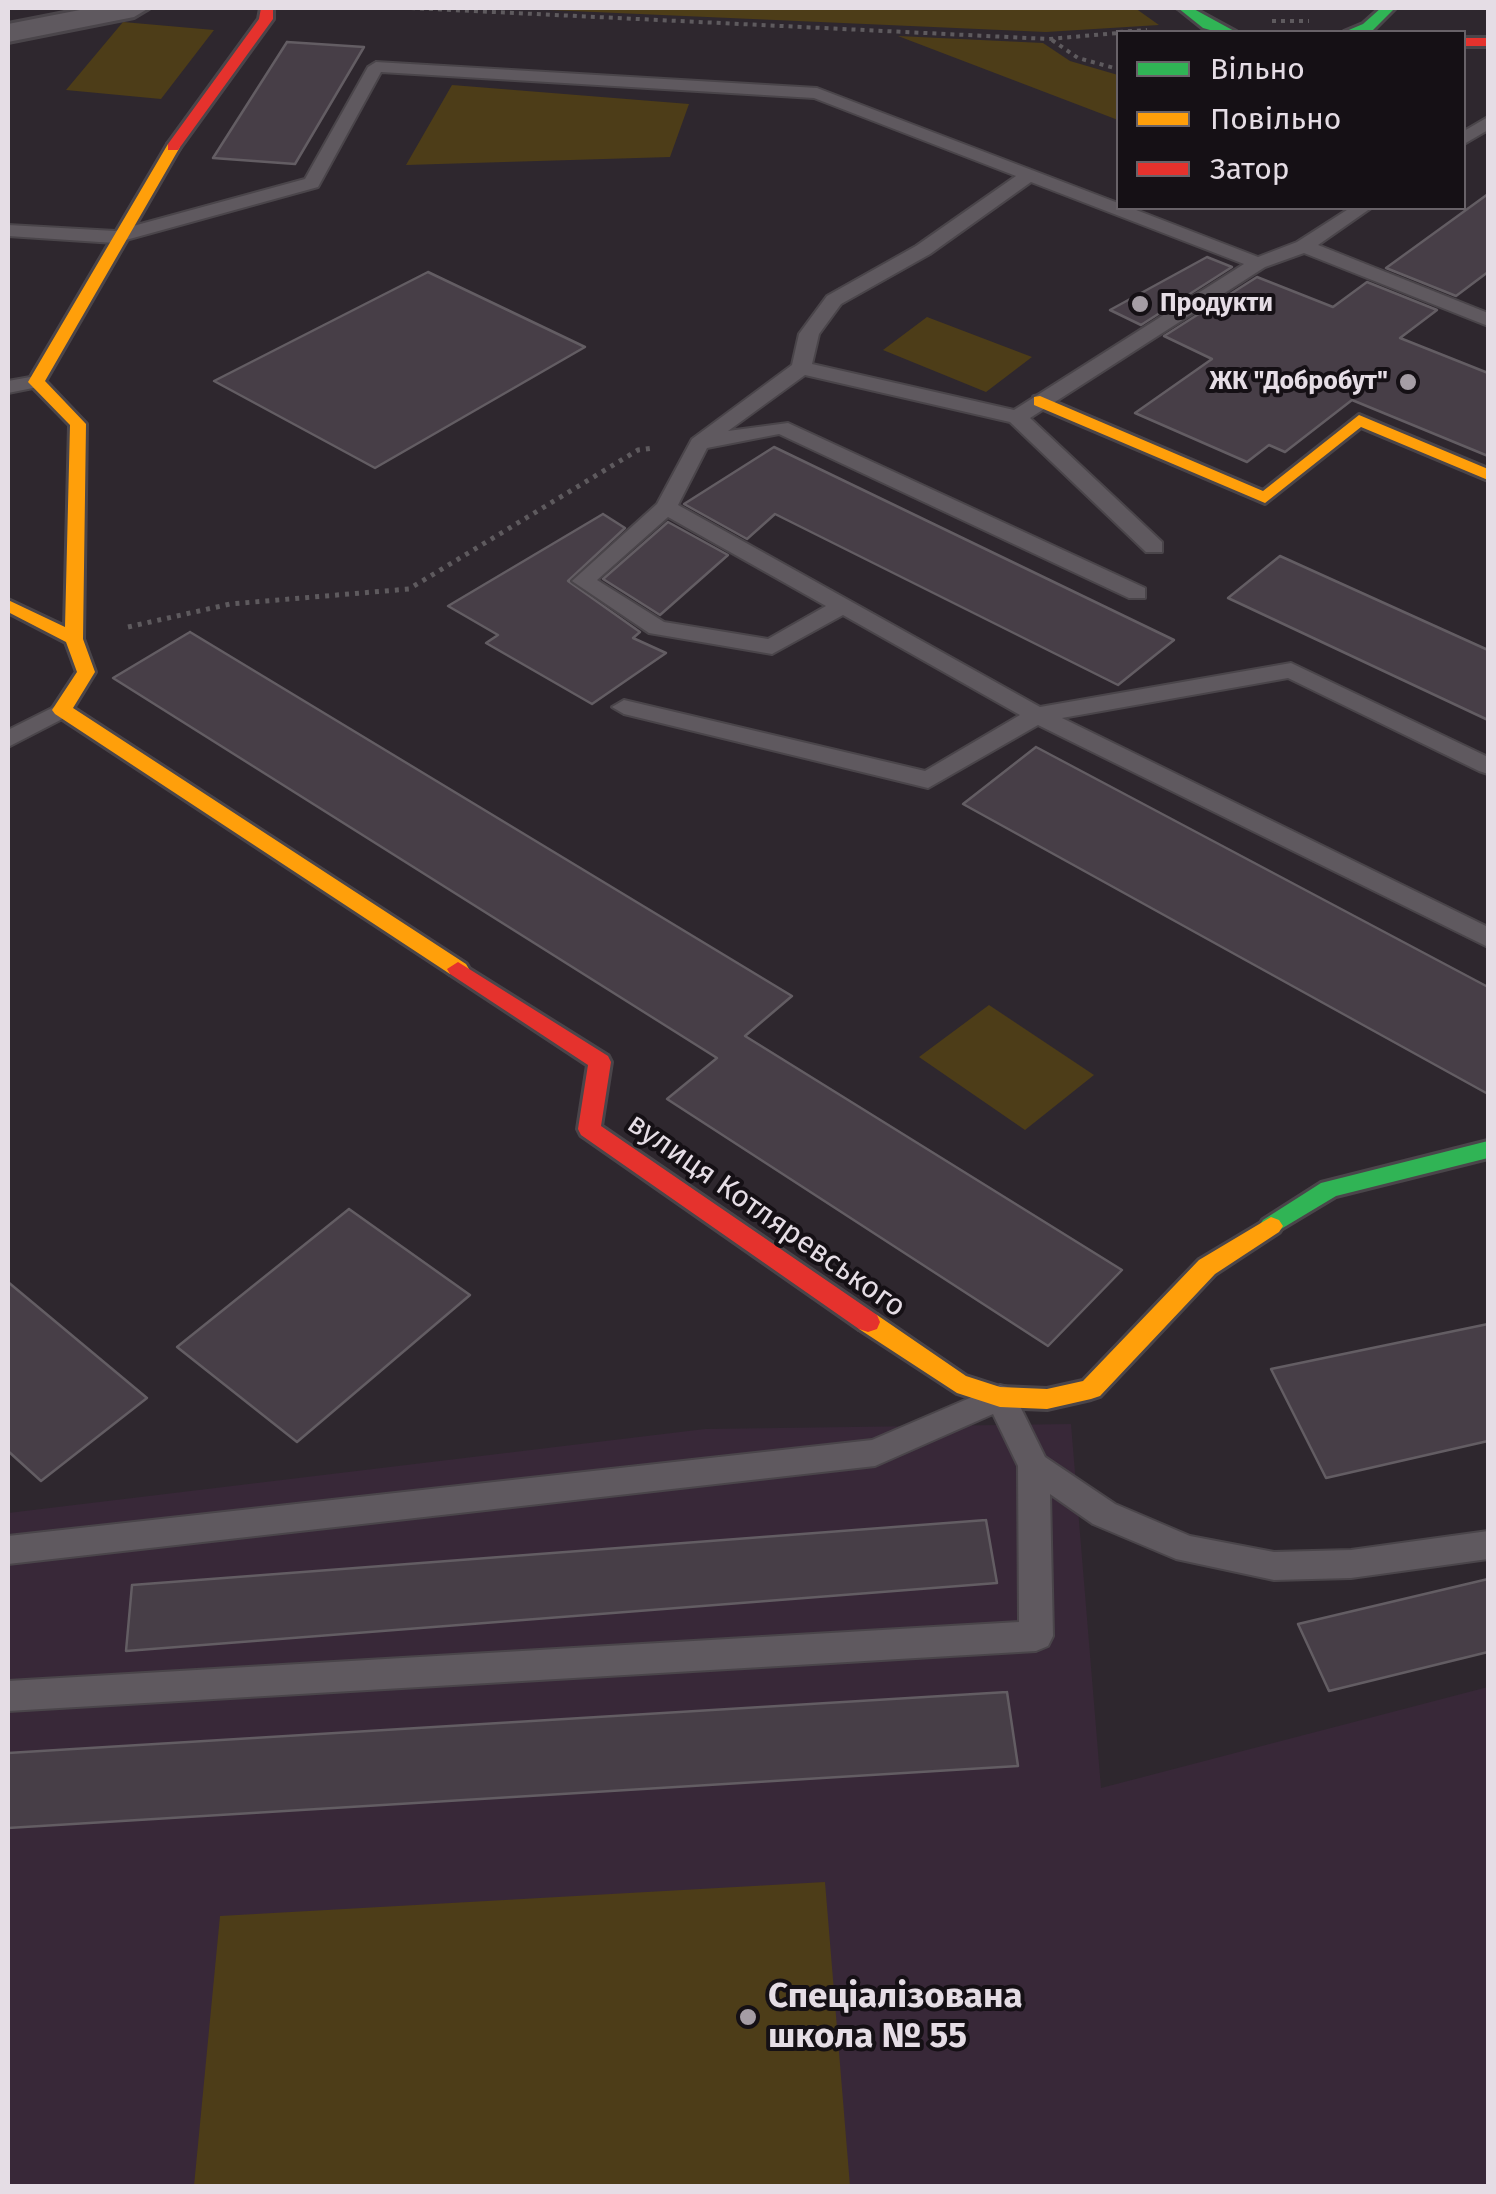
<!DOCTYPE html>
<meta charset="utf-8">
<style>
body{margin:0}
#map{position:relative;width:1496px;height:2194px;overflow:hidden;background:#2e272e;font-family:"Fira Sans",sans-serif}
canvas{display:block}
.frame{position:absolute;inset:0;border:10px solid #e5dde5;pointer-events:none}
.legend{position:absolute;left:1116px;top:30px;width:350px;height:180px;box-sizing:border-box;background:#151015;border:2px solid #686268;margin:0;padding:12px 18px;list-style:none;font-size:30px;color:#e5dde5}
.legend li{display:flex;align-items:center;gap:20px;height:50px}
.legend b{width:50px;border:2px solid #686268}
</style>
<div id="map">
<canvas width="1496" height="2194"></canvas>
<div class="frame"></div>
<ul class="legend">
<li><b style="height:12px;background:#30b455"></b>Вільно</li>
<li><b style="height:12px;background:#ff9f0a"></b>Повільно</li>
<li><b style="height:12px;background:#e5322d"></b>Затор</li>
</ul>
</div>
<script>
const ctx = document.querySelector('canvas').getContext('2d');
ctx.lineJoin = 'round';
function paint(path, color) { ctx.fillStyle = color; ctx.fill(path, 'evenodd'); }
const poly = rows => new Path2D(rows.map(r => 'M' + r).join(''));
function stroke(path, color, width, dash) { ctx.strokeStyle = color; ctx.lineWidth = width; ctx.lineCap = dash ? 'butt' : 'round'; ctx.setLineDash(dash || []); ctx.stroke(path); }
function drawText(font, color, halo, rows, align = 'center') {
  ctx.font = font + ' "Fira Sans",sans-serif'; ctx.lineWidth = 8; ctx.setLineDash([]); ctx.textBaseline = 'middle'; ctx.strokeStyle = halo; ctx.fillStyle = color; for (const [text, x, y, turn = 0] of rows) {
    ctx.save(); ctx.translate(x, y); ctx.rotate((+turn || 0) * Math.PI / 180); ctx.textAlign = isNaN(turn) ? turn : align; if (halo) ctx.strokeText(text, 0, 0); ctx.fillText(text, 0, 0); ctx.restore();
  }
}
paint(poly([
 [1071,1424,1101,1788,1488,1687,1488,2186,8,2186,8,1513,705,1429]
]), '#382838');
paint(poly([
 [504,8,1135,8,1159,25,1046,32],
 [123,22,214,30,161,99,66,90],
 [898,36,1043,43,1070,61,1118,75,1118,120],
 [452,85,689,104,670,157,406,165],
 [927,317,1032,357,986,392,883,350],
 [989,1005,1094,1075,1025,1130,919,1057],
 [825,1882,850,2186,194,2186,220,1916]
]), '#4d3d18');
const building = poly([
 [287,42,364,47,295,164,213,158,287,42],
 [1488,194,1488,272,1456,296,1386,268,1488,194],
 [1207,257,1232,267,1141,325,1110,310,1207,257],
 [428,272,585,347,375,468,214,381,428,272],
 [1257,277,1333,307,1367,282,1437,310,1400,338,1488,373,1488,456,1352,400,1285,452,1269,445,1247,462,1135,413,1212,359,1164,336,1257,277],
 [774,447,1174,640,1118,685,775,514,747,539,684,504,774,447],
 [603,514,625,528,568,581,640,632,633,638,666,653,592,704,486,643,498,635,448,606,603,514],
 [668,522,728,555,660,615,603,579,668,522],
 [1280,556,1488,650,1488,720,1228,598,1280,556],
 [190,632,792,996,745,1036,1122,1270,1048,1346,667,1099,717,1058,113,678,190,632],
 [1036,747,1488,987,1488,1094,963,804,1036,747],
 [349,1209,470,1295,297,1442,177,1347,349,1209],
 [8,1282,147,1398,41,1481,8,1451,8,1282],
 [1488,1324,1488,1441,1326,1478,1271,1369,1488,1324],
 [986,1520,997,1583,126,1651,132,1585,986,1520],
 [1488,1579,1488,1652,1329,1691,1298,1624,1488,1579],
 [1007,1692,1018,1766,8,1828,8,1753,1007,1692]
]);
paint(building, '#473e47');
stroke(building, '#635d63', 2.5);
const lane = poly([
 [376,62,817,88,1118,203,1118,208,1131,208,1258,257,1297,242,1350,208,1371,208,1318,245,1488,313,1488,326,1304,253,1265,267,1030,418,1162,542,1162,552,1146,552,1010,422,805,375,728,431,788,423,1145,588,1145,598,1129,598,779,434,707,448,678,505,1040,707,1291,663,1488,757,1488,774,1479,771,1288,678,1062,718,1488,927,1488,947,1038,725,928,788,624,714,612,707,624,700,925,771,1020,715,843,615,772,654,649,633,572,581,657,504,692,439,792,365,799,334,827,296,916,246,1016,176,814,98,381,72,318,187,115,243,8,236,8,225,115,231,305,179,368,67,376,62],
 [1031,182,1244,264,1014,410,812,364,819,334,841,304,930,254,1031,182],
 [668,517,826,606,768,639,664,622,597,580,668,517],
 [1488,117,1488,130,1464,144,1464,131,1488,117],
 [36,376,43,378,43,386,8,393,8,381,36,376],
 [62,703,70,705,74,710,70,715,8,747,8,730,62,703],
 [1000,1385,1011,1388,1045,1457,1115,1504,1190,1536,1274,1552,1351,1550,1488,1531,1488,1559,1351,1578,1274,1580,1176,1559,1093,1524,1050,1494,1053,1636,1048,1646,1036,1651,8,1711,8,1681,1019,1622,1018,1466,993,1414,875,1466,8,1564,8,1536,872,1440,1000,1385]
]);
const street = poly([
 [90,8,149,8,134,17,8,42,8,24,90,8]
]);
const fast = poly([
 [1178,8,1192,8,1236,32,1217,32,1203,28,1178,8],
 [1381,8,1395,8,1373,30,1344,32,1363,24,1381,8],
 [1488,1141,1488,1158,1336,1196,1271,1235,1263,1232,1259,1226,1263,1220,1321,1183,1488,1141]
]);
const slow = poly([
 [168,144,180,147,45,381,86,424,83,639,95,672,73,708,466,964,469,969,466,974,450,974,55,714,52,710,77,672,66,642,8,612,8,600,65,627,70,425,28,382,168,144],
 [1040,396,1263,491,1359,415,1488,469,1488,480,1361,427,1265,503,1034,405,1034,397,1040,396],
 [1271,1217,1279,1220,1283,1226,1279,1232,1215,1274,1100,1396,1091,1399,1047,1409,1000,1407,957,1393,859,1329,856,1322,859,1315,868,1312,877,1315,966,1376,1000,1387,1047,1389,1083,1381,1199,1260,1271,1217]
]);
const jam = poly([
 [261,8,273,8,273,19,178,150,168,150,168,144,259,19,261,8],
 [1464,38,1488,38,1488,46,1464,46,1464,38],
 [458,962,608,1056,611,1062,601,1126,877,1315,880,1322,877,1329,868,1332,859,1329,581,1135,578,1129,588,1065,450,974,447,969,458,962]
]);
stroke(lane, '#4a454a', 4);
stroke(street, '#4a454a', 6);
stroke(fast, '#4a454a', 6);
stroke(slow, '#4a454a', 6);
stroke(jam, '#4a454a', 6);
stroke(poly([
 [411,8,1049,39,1118,33],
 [1272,21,1309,21],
 [1119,32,1147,30],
 [1052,40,1078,58,1118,69]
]), '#5e5a5e', 4, [4, 5]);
stroke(poly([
 [128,627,230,604,409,589,638,450,653,448]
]), '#5e5a5e', 5, [4, 6]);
paint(lane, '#5f595f');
paint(street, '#5f595f');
paint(fast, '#30b455');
paint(slow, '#ff9f0a');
paint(jam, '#e5322d');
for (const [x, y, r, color] of [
 [1140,304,10,"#a59da5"],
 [1408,382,10,"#a59da5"],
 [748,2017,10,"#a59da5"]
]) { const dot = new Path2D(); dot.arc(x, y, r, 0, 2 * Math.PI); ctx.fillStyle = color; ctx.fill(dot); stroke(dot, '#151015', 4); }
drawText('bold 25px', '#e5dde5', '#151015', [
 ["Продукти",1160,304],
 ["ЖК \"Добробут\"",1388,382,"right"]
], 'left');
drawText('30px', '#e5dde5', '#151015', [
 ["вулиця Котляревського",766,1216,35]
]);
drawText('bold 35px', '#e5dde5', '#151015', [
 ["Спеціалізована",768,1997],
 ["школа № 55",768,2037]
], 'left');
</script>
